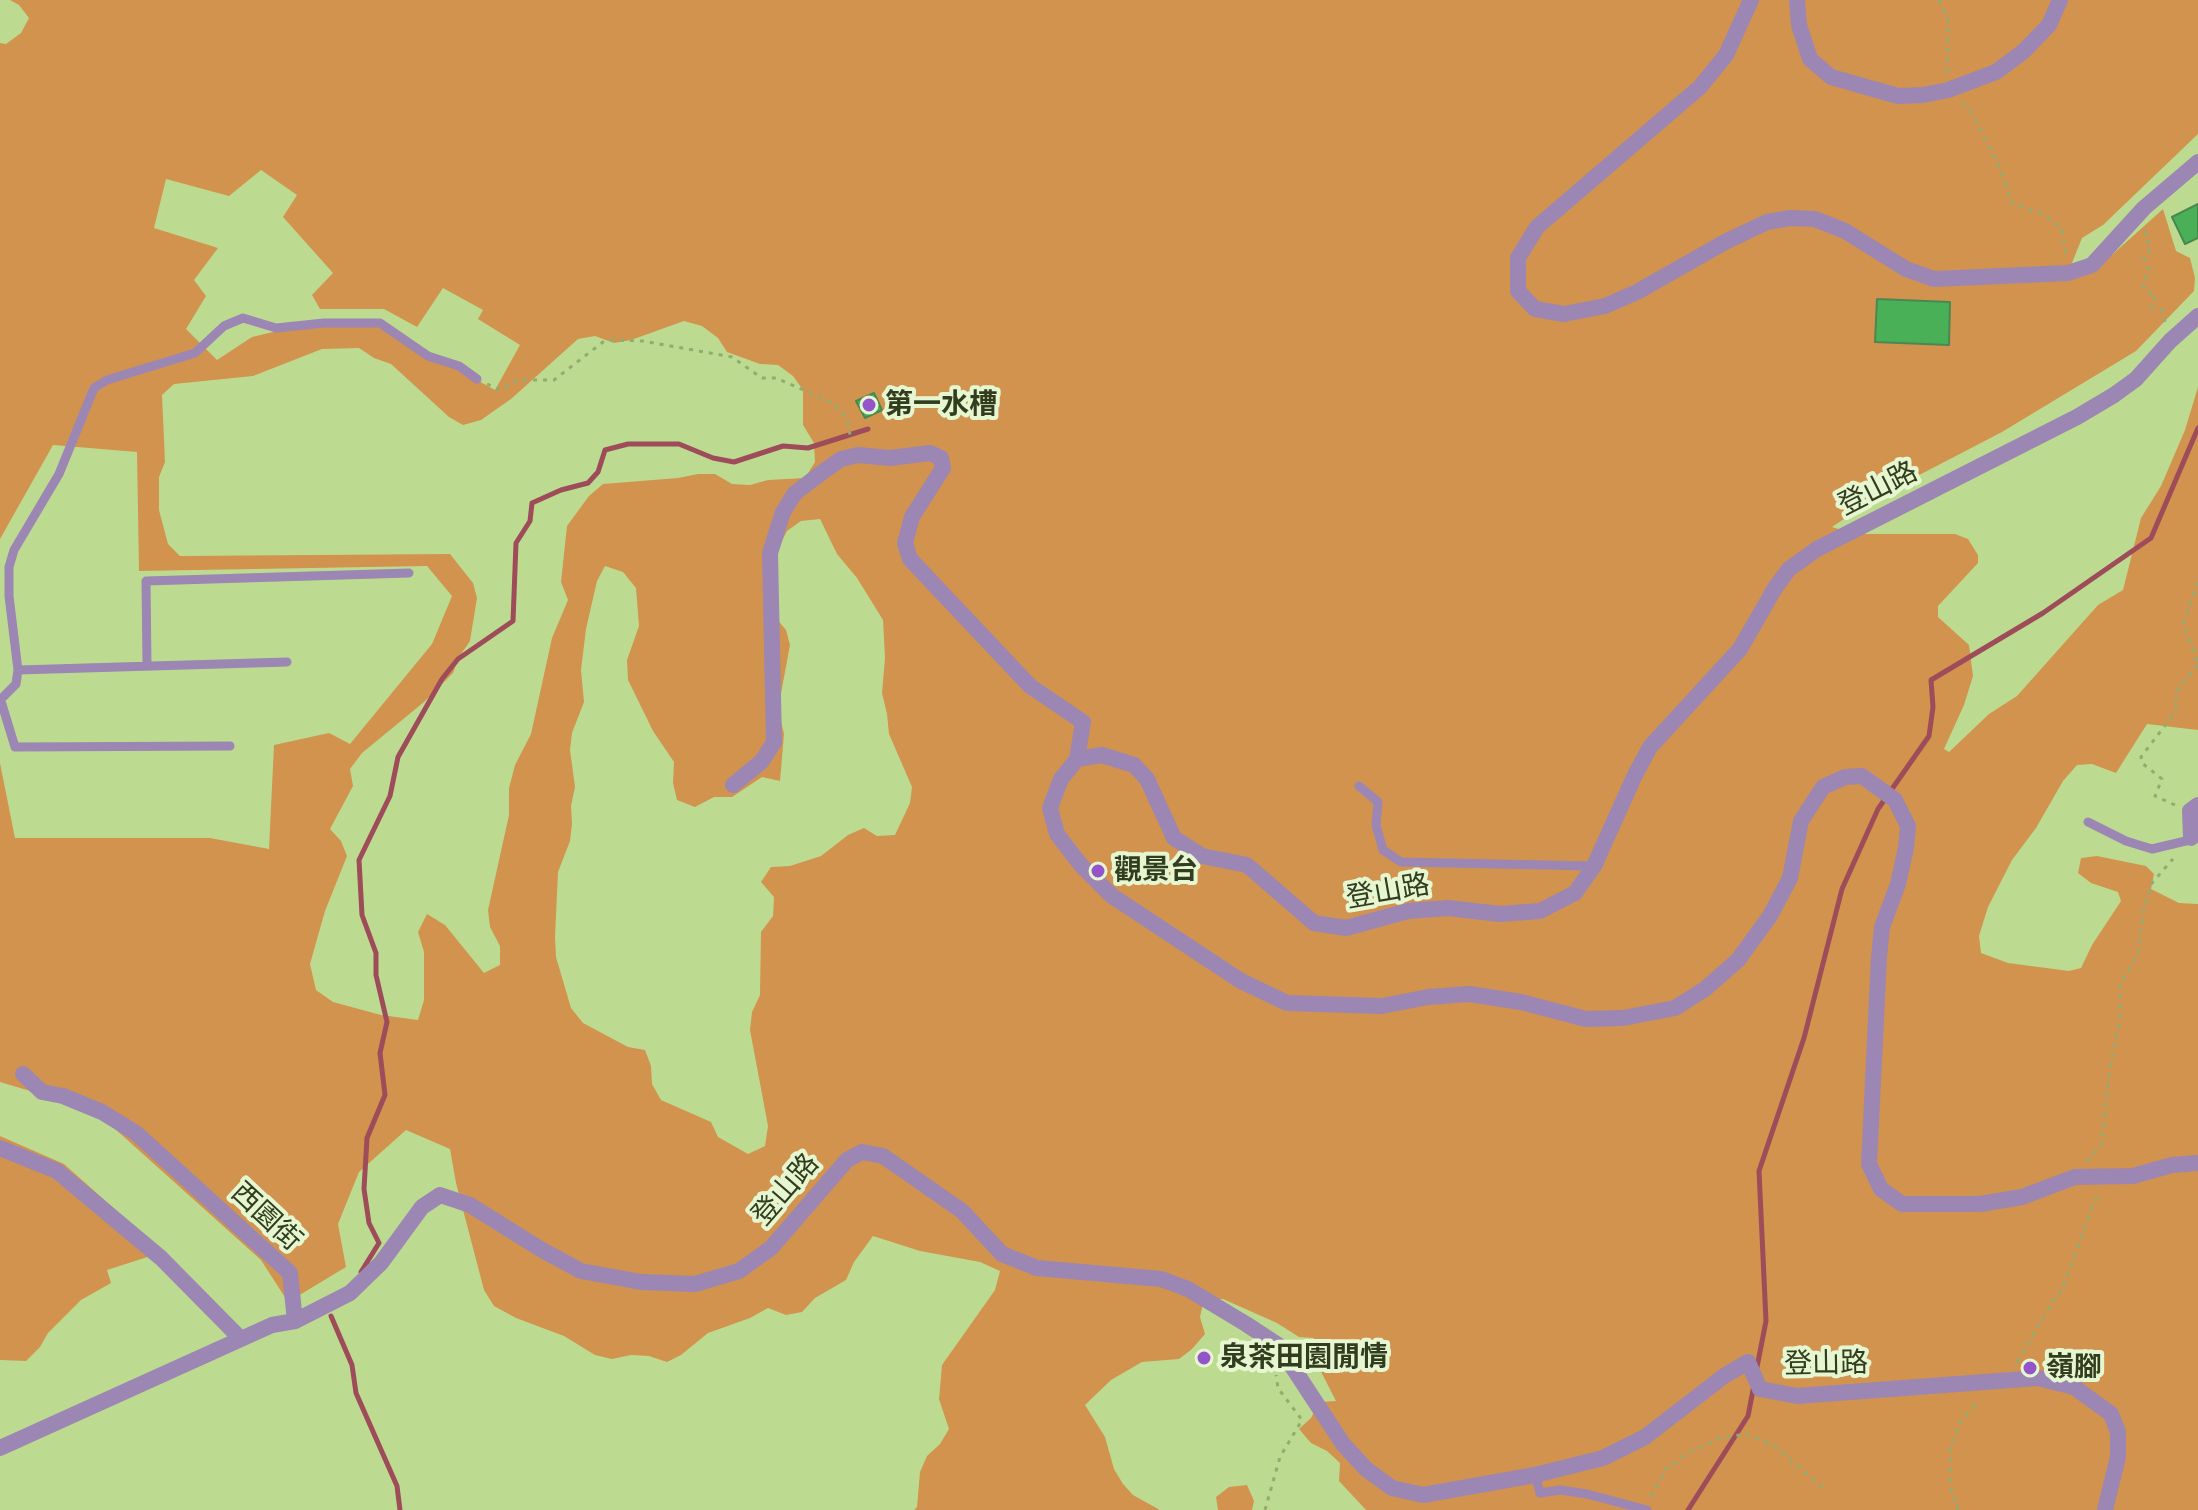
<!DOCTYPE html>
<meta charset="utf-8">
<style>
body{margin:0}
canvas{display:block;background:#bddb90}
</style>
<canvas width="2198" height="1510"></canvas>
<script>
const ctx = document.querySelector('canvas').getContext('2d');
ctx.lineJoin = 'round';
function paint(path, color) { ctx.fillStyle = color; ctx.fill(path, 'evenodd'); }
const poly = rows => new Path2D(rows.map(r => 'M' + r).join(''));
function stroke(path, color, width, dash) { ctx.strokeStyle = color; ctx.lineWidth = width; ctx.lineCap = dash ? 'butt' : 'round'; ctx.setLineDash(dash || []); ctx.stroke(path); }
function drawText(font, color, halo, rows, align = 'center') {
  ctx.font = font + ' Figtree,"Noto Sans TC",sans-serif'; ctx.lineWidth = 8; ctx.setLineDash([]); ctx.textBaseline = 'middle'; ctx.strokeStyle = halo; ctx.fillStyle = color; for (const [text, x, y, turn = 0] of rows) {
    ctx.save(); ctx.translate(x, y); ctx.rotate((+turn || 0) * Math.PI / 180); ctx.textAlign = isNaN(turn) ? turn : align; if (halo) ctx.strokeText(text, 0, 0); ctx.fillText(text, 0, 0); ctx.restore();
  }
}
paint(poly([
 [10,0,2198,0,2198,134,2103,225,2082,238,2072,263,2077,271,2094,271,2163,209,2176,251,2190,258,2195,278,2194,291,2136,351,2002,432,1877,497,1832,527,1854,534,1955,534,1968,539,1978,555,1978,563,1938,606,1938,617,1969,645,1973,676,1964,705,1944,749,1949,752,1989,714,2017,696,2098,605,2123,590,2141,518,2161,486,2185,430,2198,387,2198,730,2147,724,2116,773,2092,764,2077,765,2063,781,2036,828,2012,860,1988,907,1979,936,1981,953,2008,963,2069,971,2081,968,2092,945,2121,901,2118,892,2091,883,2078,873,2081,858,2097,856,2146,866,2154,874,2151,889,2179,903,2198,904,2198,1510,1366,1510,1339,1481,1340,1463,1327,1451,1311,1443,1299,1429,1311,1418,1319,1402,1336,1401,1314,1358,1314,1338,1299,1337,1277,1323,1223,1299,1204,1299,1200,1317,1205,1334,1192,1349,1179,1359,1142,1362,1111,1380,1085,1405,1105,1437,1114,1469,1123,1484,1133,1495,1160,1510,914,1510,917,1507,920,1472,927,1456,940,1444,949,1429,939,1399,942,1365,995,1290,1000,1271,980,1262,920,1251,873,1236,854,1262,846,1280,815,1298,802,1312,786,1315,768,1308,750,1318,708,1333,681,1355,667,1362,649,1356,631,1355,612,1359,595,1355,564,1336,516,1318,494,1306,484,1290,456,1183,450,1149,406,1130,359,1172,338,1224,346,1267,288,1302,261,1260,94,1110,0,1082,0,763,15,838,210,838,269,849,274,745,329,733,350,744,432,644,452,596,427,566,139,571,137,452,53,445,0,539,0,43,6,44,21,33,29,18,19,5],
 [261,170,297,195,283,217,333,273,312,295,320,309,384,309,417,327,443,288,483,310,478,319,520,345,495,390,380,327,302,325,252,337,217,360,186,329,206,296,194,280,218,248,154,228,166,179,229,196],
 [684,321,702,326,718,338,727,352,760,364,778,365,793,376,803,390,803,425,814,443,815,462,805,478,768,480,750,485,732,484,715,474,698,474,678,478,603,484,589,496,567,526,561,582,568,600,552,638,531,734,515,765,509,788,509,815,488,910,490,927,500,946,500,965,484,973,445,925,427,914,418,932,424,952,424,1000,418,1020,381,1015,333,1002,316,990,310,964,325,911,347,856,341,841,330,829,353,786,350,769,362,753,424,702,453,673,459,657,470,641,477,598,473,583,450,554,180,556,168,544,159,510,159,477,165,462,162,395,174,384,253,376,322,349,359,348,374,358,391,364,449,417,463,425,481,420,511,399,578,339,595,336,614,343,631,340],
 [820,519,837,554,857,578,883,620,885,658,882,693,887,714,889,734,912,787,910,803,895,835,877,836,864,828,848,835,821,856,790,866,771,867,761,882,774,897,773,916,761,932,760,995,752,1012,750,1030,768,1126,765,1146,748,1154,718,1137,711,1122,661,1100,652,1084,651,1066,645,1050,628,1047,583,1023,571,1008,556,957,555,937,558,872,570,841,572,824,571,806,575,787,570,750,572,733,584,702,581,670,586,629,597,581,605,566,623,572,636,588,639,626,627,660,628,680,653,731,674,762,673,783,677,800,695,807,714,797,732,797,762,777,780,781,784,734,780,717,780,699,790,645,786,630,775,617,770,564,787,531,801,521],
 [0,1136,64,1164,163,1252,107,1270,111,1283,81,1300,48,1333,40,1347,26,1361,0,1360],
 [1247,1485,1254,1501,1252,1510,1218,1510,1216,1497,1229,1487]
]), '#d2934f');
stroke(poly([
 [361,1272,379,1243,369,1223,364,1189,367,1138,385,1095,380,1053,387,1022,376,975,376,953,362,915,359,860,390,796,398,757,442,679,458,659,513,621,516,543,530,521,532,503,561,490,588,483,598,472,605,450,628,444,679,444,713,458,734,462,783,446,808,448,868,429],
 [331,1316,352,1365,356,1393,397,1486,400,1510],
 [1757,1367,1766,1321,1759,1171,1804,1038,1842,889,1878,809,1929,736,1933,707,1931,680,2043,613,2151,538,2198,428],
 [1688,1510,1748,1416,1754,1385]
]), '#9e4c5a', 5);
const building = poly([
 [2198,204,2198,238,2185,244,2172,217,2198,204],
 [1877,299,1950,302,1949,345,1875,342,1877,299],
 [874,393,882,410,865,418,856,401,874,393]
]);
paint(building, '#49b058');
stroke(building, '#4b8751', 2);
stroke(poly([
 [1939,0,1948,20,1947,73],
 [1963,103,1971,112,2000,168,2012,203,2040,213,2062,228,2066,255],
 [2147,231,2145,235,2151,249,2144,258,2149,270,2143,285,2146,292,2155,293,2152,307,2162,310,2165,322],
 [487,384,500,390,518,380,554,380,603,342,612,340,643,341,732,357,762,378,776,378,831,402,847,417,851,441],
 [2198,582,2183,624,2198,663],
 [2175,805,2155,796,2162,779,2142,763,2141,757,2176,711,2176,691,2198,665],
 [2087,1161,2101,1146,2110,1068,2120,1020,2120,984,2137,956,2144,909,2152,883,2173,859],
 [2017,1362,2053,1301,2062,1290,2094,1202,2100,1195],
 [1651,1496,1666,1469,1691,1451,1721,1438,1746,1434,1775,1446,1823,1488],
 [1265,1510,1280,1457,1302,1420,1278,1388,1276,1375],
 [1957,1510,1958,1505,1952,1495,1950,1482,1950,1448,1960,1422,1980,1401]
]), '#93ab6e', 3, [4, 6]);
stroke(poly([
 [147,666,146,581,409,573],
 [18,670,287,662],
 [0,700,16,684,18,670,9,596,9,567,14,550,59,474,94,388,107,380,195,353,224,326,243,318,276,328,324,323,380,323,428,356,459,366,477,379],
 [1,701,15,747,230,746],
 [1359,786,1378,802,1376,825,1383,850,1401,862,1594,866],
 [2088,822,2126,841,2152,849,2194,839],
 [1535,1475,1540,1493,1560,1490,1587,1494,1647,1510]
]), '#9c86b3', 9);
stroke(poly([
 [1751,0,1726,55,1700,87,1537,227,1518,258,1518,291,1535,309,1564,314,1605,306,1637,292,1725,242,1767,222,1790,218,1815,219,1845,231,1906,269,1934,279,2068,273,2092,265,2144,208,2198,162],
 [1797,0,1799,25,1810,59,1831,77,1898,96,1923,95,1948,90,1996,72,2024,51,2049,25,2060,0],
 [2198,316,2170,341,2136,379,2114,395,2077,417,1817,549,1789,569,1775,588,1740,649,1650,747,1635,775,1594,866,1575,893,1540,911,1500,914,1448,908,1408,911,1346,928,1314,923,1247,865,1202,856,1174,838,1147,779,1134,765,1102,755,1077,759,1061,779,1050,808,1057,834,1080,864,1112,896,1241,981,1287,1003,1382,1006,1428,997,1469,994,1521,1002,1586,1019,1623,1018,1675,1008,1705,989,1738,960,1770,916,1790,878,1801,821,1823,787,1845,777,1862,776,1895,800,1908,826,1906,848,1898,884,1882,927,1879,957,1869,1164,1881,1189,1902,1204,1980,1204,2022,1197,2075,1177,2133,1176,2172,1165,2198,1163],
 [733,785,762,761,774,742,770,553,783,512,795,493,824,471,841,459,858,455,890,458,930,453,941,458,943,468,912,517,905,543,910,559,1030,686,1083,722,1077,759],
 [2191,838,2190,811,2198,805],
 [23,1074,42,1092,63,1096,102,1112,136,1133,290,1273,295,1321],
 [0,1148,57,1171,161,1258,241,1339],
 [0,1448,272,1325,295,1321,350,1293,381,1263,422,1207,440,1195,470,1205,542,1250,581,1271,641,1282,695,1284,739,1271,771,1248,847,1160,862,1152,883,1156,962,1211,1002,1254,1037,1268,1161,1279,1188,1289,1246,1324,1278,1345,1343,1444,1366,1469,1392,1488,1423,1495,1535,1475,1603,1458,1645,1437,1724,1376,1748,1362,1760,1389,1797,1396,2038,1378,2074,1387,2111,1414,2118,1432,2118,1457,2105,1510]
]), '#9c86b3', 16);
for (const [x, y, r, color] of [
 [869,405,8,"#9454ca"],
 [1098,871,8,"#9454ca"],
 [1204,1358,8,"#9454ca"],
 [2030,1368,8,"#9454ca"]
]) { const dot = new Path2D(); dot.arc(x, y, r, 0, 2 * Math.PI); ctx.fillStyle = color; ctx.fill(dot); stroke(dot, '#e6f6d1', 3); }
drawText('bold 28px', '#313d1e', '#e6f6d1', [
 ["第一水槽",885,405],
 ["觀景台",1114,871],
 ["泉茶田園閒情",1220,1358],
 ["嶺腳",2046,1368]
], 'left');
drawText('28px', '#313d1e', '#e6f6d1', [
 ["登山路",1878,489,-27],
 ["登山路",1388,892,-10],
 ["登山路",786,1190,-49],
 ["西園街",266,1217,43],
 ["登山路",1826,1364,-1]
]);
</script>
